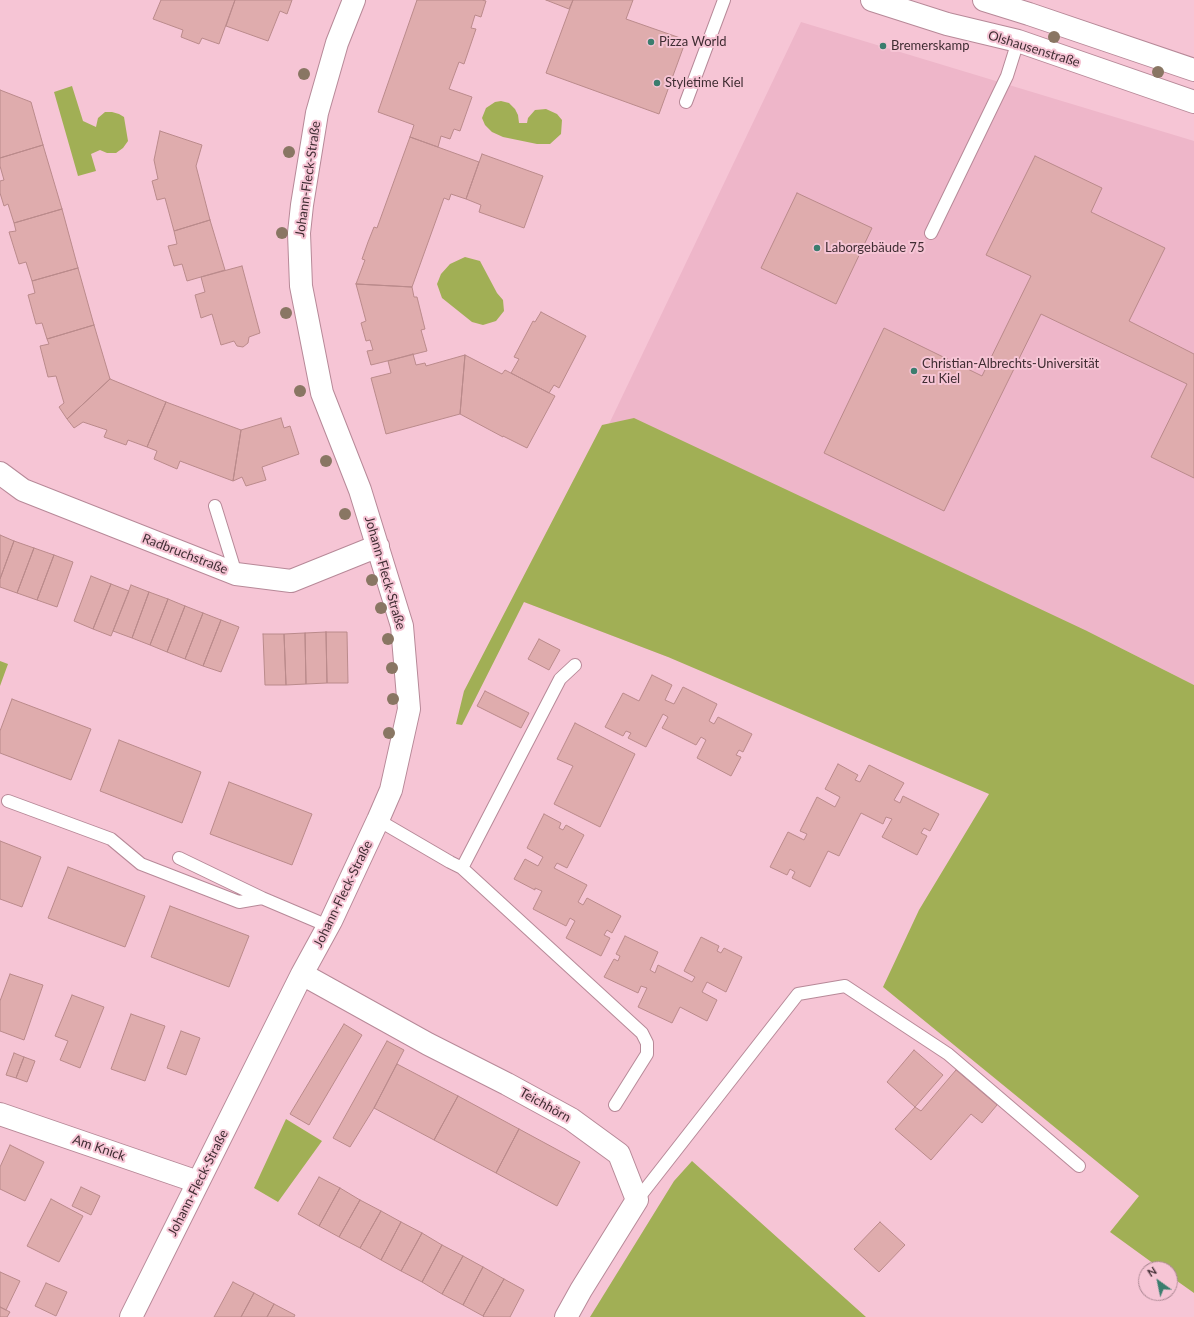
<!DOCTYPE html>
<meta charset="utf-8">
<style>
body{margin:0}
#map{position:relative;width:1194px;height:1317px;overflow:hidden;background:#f6c5d5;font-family:Lato,sans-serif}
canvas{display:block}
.north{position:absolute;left:1138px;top:1261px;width:40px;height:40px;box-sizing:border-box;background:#f6c5d5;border:1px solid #ad8894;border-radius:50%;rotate:327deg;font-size:11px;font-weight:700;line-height:16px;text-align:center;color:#402d33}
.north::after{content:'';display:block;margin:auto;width:14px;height:18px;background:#3b7d6e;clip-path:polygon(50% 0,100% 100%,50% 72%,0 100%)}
</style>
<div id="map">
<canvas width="1194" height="1317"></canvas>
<div class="north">N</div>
</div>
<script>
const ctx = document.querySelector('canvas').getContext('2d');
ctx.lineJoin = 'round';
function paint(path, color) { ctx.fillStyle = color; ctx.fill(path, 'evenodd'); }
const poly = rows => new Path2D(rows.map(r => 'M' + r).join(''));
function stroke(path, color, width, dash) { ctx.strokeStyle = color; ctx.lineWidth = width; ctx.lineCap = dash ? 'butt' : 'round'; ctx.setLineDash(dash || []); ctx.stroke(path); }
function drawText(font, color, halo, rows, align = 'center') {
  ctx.font = font + ' Lato,sans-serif'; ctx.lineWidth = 4; ctx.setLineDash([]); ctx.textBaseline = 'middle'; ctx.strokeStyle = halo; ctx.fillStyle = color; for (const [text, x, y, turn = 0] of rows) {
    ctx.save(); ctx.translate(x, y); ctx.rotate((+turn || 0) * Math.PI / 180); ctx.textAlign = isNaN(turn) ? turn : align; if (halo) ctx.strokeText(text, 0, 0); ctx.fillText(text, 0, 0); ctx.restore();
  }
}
paint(poly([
 [801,22,1194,141,1194,685,1087,631,668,657,524,602]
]), '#eeb6c9');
paint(poly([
 [72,86,83,121,96,127,98,118,105,112,112,112,119,114,124,117,128,141,123,148,116,153,107,153,100,150,91,154,96,171,78,176,54,92],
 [501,101,509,103,515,109,518,115,519,123,527,123,528,118,535,110,546,109,557,114,562,120,561,134,550,144,537,144,503,137,492,132,485,125,482,118,486,108,495,102],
 [465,257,480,261,497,293,503,300,504,311,496,321,483,325,472,322,442,298,437,284,441,274,450,264],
 [634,418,1087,631,1194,685,1194,1293,1170,1276,1170,1269,1161,1269,1110,1232,1139,1196,883,987,919,910,989,794,668,657,524,602,462,725,456,724,464,691,602,425],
 [0,661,8,664,0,686],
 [286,1119,322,1141,278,1202,254,1188],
 [692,1161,866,1317,590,1317,674,1181]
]), '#a1af55');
const building = poly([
 [161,0,235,0,219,44,202,38,199,44,181,37,183,30,153,19,161,0],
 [235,0,292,0,287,14,280,11,268,41,226,26,235,0],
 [417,0,482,0,486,1,481,17,475,15,471,28,476,29,464,64,459,62,449,89,472,97,460,131,454,129,450,139,441,136,438,147,410,137,414,125,378,112,417,0],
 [546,0,573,0,569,9,546,0],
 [573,0,633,0,626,19,686,40,659,114,546,73,573,0],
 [0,90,31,102,43,145,0,158,0,90],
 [160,131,202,145,196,166,210,220,174,231,165,198,157,200,152,181,158,179,154,160,160,131],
 [410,137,479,162,466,199,451,194,449,200,444,198,412,287,356,284,365,260,362,259,368,242,374,227,377,228,410,137],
 [43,145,62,209,14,223,8,204,4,206,0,193,0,181,4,180,0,166,0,158,43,145],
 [482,154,543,176,524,228,479,212,481,205,466,199,482,154],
 [1035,156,1102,188,1091,212,1165,248,1129,321,1194,354,1194,478,1151,457,1187,384,1041,314,944,511,824,453,884,328,982,376,1031,276,986,255,1035,156],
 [797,193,872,228,836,304,761,268,797,193],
 [62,209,78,268,32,281,26,262,19,264,9,232,16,231,14,223,62,209],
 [210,220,225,270,187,281,182,264,174,266,168,246,177,244,174,231,210,220],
 [242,266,260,333,249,337,248,343,243,347,237,346,234,341,221,345,212,314,201,318,195,295,205,292,201,277,242,266],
 [78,268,94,325,47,339,42,323,36,324,28,295,35,293,32,281,78,268],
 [356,284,412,287,414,297,417,297,425,329,421,330,427,351,371,365,367,351,373,350,370,340,366,341,361,323,366,321,356,284],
 [541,312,586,336,559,388,554,385,549,393,511,373,519,359,514,357,533,321,535,322,541,312],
 [94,325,110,379,67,419,59,407,64,403,56,376,48,377,40,346,49,344,47,339,94,325],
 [413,354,416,365,425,363,426,366,465,355,460,414,386,434,371,378,391,373,388,361,413,354],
 [465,355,502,374,505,370,555,396,527,448,503,436,503,437,460,414,465,355],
 [110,379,166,402,147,447,128,440,126,445,104,437,107,430,83,422,74,428,67,419,110,379],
 [166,402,241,430,233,481,180,461,177,469,154,459,157,451,147,447,166,402],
 [281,418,284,428,290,426,299,454,262,467,266,480,246,486,242,477,233,481,241,430,281,418],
 [0,535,14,541,0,579,0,535],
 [14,541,34,548,17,593,0,587,0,579,14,541],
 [34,548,54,555,37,600,17,593,34,548],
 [54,555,73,562,57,607,37,600,54,555],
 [91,576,111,584,93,629,74,621,91,576],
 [111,584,129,591,111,636,93,629,111,584],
 [131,585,149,592,132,638,113,631,131,585],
 [149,592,168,599,150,645,132,638,149,592],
 [168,599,185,606,167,652,150,645,168,599],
 [185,606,203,613,185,659,167,652,185,606],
 [203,613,221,620,203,666,185,659,203,613],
 [221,620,239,627,221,672,203,666,221,620],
 [326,632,327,683,306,684,305,633,326,632],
 [326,632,347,632,348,683,327,683,326,632],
 [305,633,306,684,286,685,284,634,305,633],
 [263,634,284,634,286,685,265,685,263,634],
 [539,639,560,650,549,670,528,659,539,639],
 [652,675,672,685,665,700,674,704,683,687,717,704,709,721,714,724,718,717,752,734,743,752,739,750,736,755,741,757,731,776,697,758,706,740,701,737,696,745,662,728,668,717,663,714,646,747,628,738,631,733,626,731,623,736,605,727,623,693,639,701,652,675],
 [485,691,529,713,521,728,477,706,485,691],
 [12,699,91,729,71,780,0,753,0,731,12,699],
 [575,723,635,754,600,827,554,804,573,766,557,759,575,723],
 [119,740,201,772,182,823,100,791,119,740],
 [838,764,858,775,855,780,860,782,869,765,904,783,894,800,900,803,903,796,939,814,930,831,924,828,921,833,927,836,917,855,882,837,892,819,886,817,883,824,861,813,839,856,828,851,810,887,792,878,795,872,790,869,787,875,770,867,788,832,804,840,807,834,800,831,817,797,835,807,840,797,825,789,838,764],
 [229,782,312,814,292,865,210,834,229,782],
 [544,814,561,823,559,828,563,830,566,825,584,835,567,868,557,863,554,868,587,885,578,902,583,905,587,898,621,916,612,933,607,930,604,935,610,938,601,956,566,938,575,921,570,918,566,926,533,909,542,891,535,888,535,890,514,879,525,859,538,866,543,857,527,848,544,814],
 [0,841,41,857,22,907,0,899,0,841],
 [68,867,145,896,125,947,48,918,68,867],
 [170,906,249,936,229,987,151,957,170,906],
 [625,936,658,952,650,970,655,973,658,965,692,982,695,977,684,971,701,937,719,946,717,951,721,953,724,948,742,957,726,992,707,982,702,992,717,1000,707,1021,680,1007,672,1023,638,1007,647,988,641,986,638,993,604,977,614,959,618,961,620,956,616,954,625,936],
 [10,974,43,985,24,1040,0,1031,0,1001,10,974],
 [72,995,104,1007,80,1068,60,1060,68,1041,55,1036,72,995],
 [131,1014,165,1026,145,1081,111,1069,131,1014],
 [344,1024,362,1035,309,1125,290,1114,344,1024],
 [181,1031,200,1038,186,1075,167,1068,181,1031],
 [387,1041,404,1050,374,1108,350,1147,333,1138,387,1041],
 [914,1050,943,1075,915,1107,887,1082,914,1050],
 [14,1053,24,1057,16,1078,6,1075,14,1053],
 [24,1057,35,1061,27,1082,16,1078,24,1057],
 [397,1064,458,1096,434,1140,374,1108,397,1064],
 [956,1070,997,1105,982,1123,971,1114,931,1160,895,1129,915,1107,921,1111,956,1070],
 [458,1096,519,1129,496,1173,434,1140,458,1096],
 [519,1129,580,1162,557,1206,496,1173,519,1129],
 [10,1145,44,1162,25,1201,0,1189,0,1167,10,1145],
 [319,1177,340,1188,319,1226,298,1214,319,1177],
 [81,1187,100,1196,91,1215,72,1206,81,1187],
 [340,1188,360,1200,339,1237,319,1226,340,1188],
 [51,1199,83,1216,59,1262,27,1246,51,1199],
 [360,1200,381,1211,360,1248,339,1237,360,1200],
 [381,1211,401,1222,381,1260,360,1248,381,1211],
 [401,1222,422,1233,401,1271,381,1260,401,1222],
 [880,1222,905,1245,879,1272,854,1249,880,1222],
 [422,1233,442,1245,422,1282,401,1271,422,1233],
 [442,1245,463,1256,442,1294,422,1282,442,1245],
 [463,1256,483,1267,463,1305,442,1294,463,1256],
 [483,1267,504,1279,483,1316,463,1305,483,1267],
 [0,1272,20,1281,6,1310,0,1307,0,1272],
 [504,1279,524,1290,510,1317,484,1317,483,1316,504,1279],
 [233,1282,254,1293,241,1317,214,1317,233,1282],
 [46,1283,67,1292,56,1316,35,1306,46,1283],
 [254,1293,274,1304,267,1317,241,1317,254,1293],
 [274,1304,295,1315,294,1317,267,1317,274,1304],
 [0,1307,10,1312,7,1317,0,1317,0,1307]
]);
paint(building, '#dfacad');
stroke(building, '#ba8a8b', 1);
const service = poly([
 [686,102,724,0],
 [931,233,1007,76,1018,41],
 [215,506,236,574],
 [8,801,111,839,141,864,239,902,262,898,328,926],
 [378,820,450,862,462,868,642,1033,647,1043,647,1054,615,1105],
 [179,858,262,898],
 [462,868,560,679,575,665],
 [637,1200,798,994,845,986,948,1054,1079,1166]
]);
const minor = poly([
 [0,473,23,490,236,574,291,581,378,546],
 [302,974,428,1044,507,1084,571,1119,619,1154,637,1200,581,1290,566,1317],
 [0,1114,198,1182],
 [131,1317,302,974,331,921,378,820,391,790,409,709,402,626,360,490,322,393,301,286,299,233,302,205,317,113,337,43,354,0]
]);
const tertiary = poly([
 [872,0,947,24,1018,41,1194,102],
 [984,0,1029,14,1194,70]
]);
stroke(service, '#b78998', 14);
stroke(minor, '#b78998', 24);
stroke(tertiary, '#b78998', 24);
stroke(service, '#fff', 12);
stroke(minor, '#fff', 22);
stroke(tertiary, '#fff', 22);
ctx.fillStyle = '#897663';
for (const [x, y] of [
 [1054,37],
 [1158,72],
 [304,74],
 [289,152],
 [282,233],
 [286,313],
 [300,391],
 [326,461],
 [345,514],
 [372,580],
 [381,608],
 [388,639],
 [392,668],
 [393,699],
 [389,733]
]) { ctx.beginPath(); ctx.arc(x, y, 6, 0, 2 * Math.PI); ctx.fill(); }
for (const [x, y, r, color] of [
 [651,42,4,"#3b7d6e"],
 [883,46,4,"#3b7d6e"],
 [657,83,4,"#3b7d6e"],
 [817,248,4,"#3b7d6e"],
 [914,371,4,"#3b7d6e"]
]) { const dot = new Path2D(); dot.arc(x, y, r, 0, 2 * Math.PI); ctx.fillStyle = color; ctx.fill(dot); stroke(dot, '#f6c5d5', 1.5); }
drawText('13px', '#402d33', '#f6c5d5', [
 ["Pizza World",659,42],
 ["Bremerskamp",891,46],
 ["Styletime Kiel",665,83],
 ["Laborgebäude 75",825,248],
 ["Christian-Albrechts-Universität",922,364],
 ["zu Kiel",922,379]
], 'left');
drawText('13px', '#402d33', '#f6c5d5', [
 ["Olshausenstraße",1034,49,17],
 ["Johann-Fleck-Straße",308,179,-82],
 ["Radbruchstraße",185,554,21],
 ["Johann-Fleck-Straße",385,573,74],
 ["Johann-Fleck-Straße",343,894,-64],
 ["Teichhörn",545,1105,29],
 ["Am Knick",99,1148,19],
 ["Johann-Fleck-Straße",198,1183,-63]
]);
</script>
